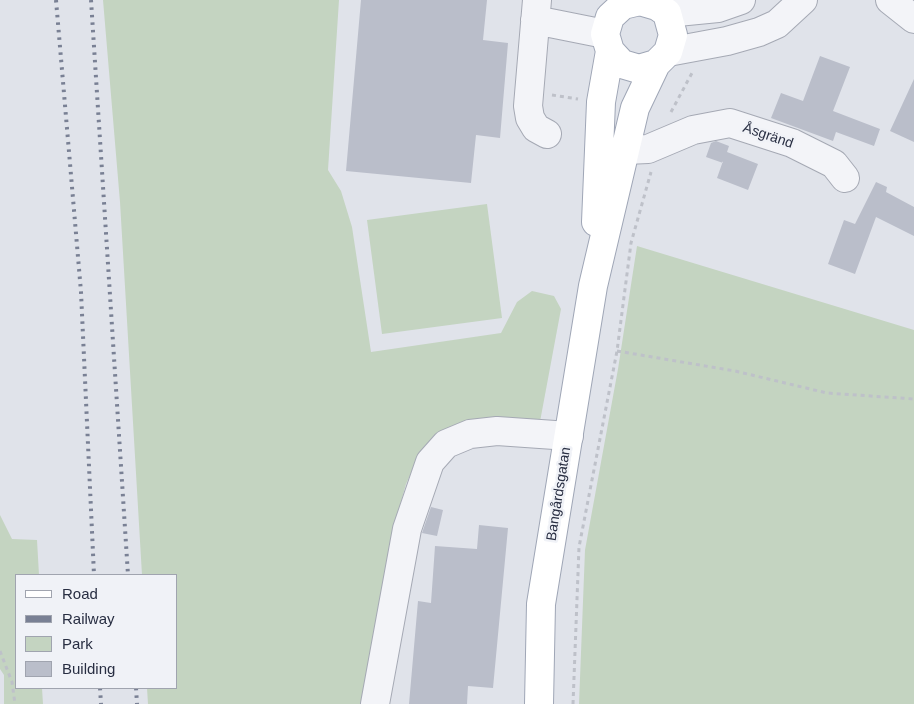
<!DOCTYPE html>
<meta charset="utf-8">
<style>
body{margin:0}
#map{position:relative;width:914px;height:704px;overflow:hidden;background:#e0e3ea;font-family:Helvetica,sans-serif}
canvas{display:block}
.legend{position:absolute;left:15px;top:574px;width:162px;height:115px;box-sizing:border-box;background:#f0f2f7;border:1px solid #a0a4af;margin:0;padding:6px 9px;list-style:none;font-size:15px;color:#282e42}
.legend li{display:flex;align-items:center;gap:10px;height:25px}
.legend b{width:25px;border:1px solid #a0a4af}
</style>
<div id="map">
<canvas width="914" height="704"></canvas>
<ul class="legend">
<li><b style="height:6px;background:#fff"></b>Road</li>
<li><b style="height:6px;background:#798094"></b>Railway</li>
<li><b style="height:14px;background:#c4d4c1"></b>Park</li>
<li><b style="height:14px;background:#babeca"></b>Building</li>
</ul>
</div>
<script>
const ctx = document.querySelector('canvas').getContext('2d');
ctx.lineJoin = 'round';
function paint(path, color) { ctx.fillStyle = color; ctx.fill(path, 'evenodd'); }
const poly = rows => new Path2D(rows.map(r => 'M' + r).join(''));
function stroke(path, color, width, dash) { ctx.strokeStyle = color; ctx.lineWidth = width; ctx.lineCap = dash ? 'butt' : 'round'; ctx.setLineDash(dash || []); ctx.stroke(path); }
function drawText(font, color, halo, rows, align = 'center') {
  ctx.font = font + ' Helvetica,sans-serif'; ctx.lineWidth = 5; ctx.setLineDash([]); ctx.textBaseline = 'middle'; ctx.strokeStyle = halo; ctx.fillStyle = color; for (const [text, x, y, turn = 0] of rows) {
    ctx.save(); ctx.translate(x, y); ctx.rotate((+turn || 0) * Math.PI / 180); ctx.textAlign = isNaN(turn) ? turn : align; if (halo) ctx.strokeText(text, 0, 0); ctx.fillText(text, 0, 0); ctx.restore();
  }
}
paint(poly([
 [103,0,339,0,328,170,341,191,352,227,371,352,501,333,517,302,532,291,554,296,561,309,539,427,419,456,406,484,394,527,383,605,361,704,148,704,147,688,176,688,176,575,142,575,120,202],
 [487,204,502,318,382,334,367,220],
 [637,246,914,330,914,704,579,704,585,550,618,369],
 [0,515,12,539,37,540,39,575,16,575,16,688,42,688,43,704,4,704,4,675,0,669]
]), '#c4d4c1');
paint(poly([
 [361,0,487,0,483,40,508,43,500,138,476,135,471,183,346,171],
 [820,56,850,67,833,111,880,129,874,146,836,132,833,141,771,118,781,93,803,101],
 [914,79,914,142,890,131],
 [716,141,729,146,727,152,758,164,748,190,717,178,723,161,723,163,706,157,711,143],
 [876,182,887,187,886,192,914,207,914,236,876,217,855,274,828,264,844,220,855,224],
 [431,507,443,510,437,536,422,533],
 [479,525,508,528,493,688,468,686,467,704,409,704,418,601,431,603,435,546,477,549]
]), '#babeca');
const minor = poly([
 [537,0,528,106,530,118,536,128,547,134],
 [890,0,914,19],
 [667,13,718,8,741,0],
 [535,20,605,34],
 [668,52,727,41,759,32,777,24,803,0],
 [626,150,648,149,693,130,730,123,792,143,834,164,845,178],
 [375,704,407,529,430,462,446,444,470,434,497,431,569,436]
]);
const major = poly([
 [640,1,657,6,667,13,673,35,668,52,656,64,639,69,622,64,610,51,605,34,610,17,623,5,640,1],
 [596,222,601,102,610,51],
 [539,704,541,604,593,286,635,108,656,64]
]);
stroke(minor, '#a5a9b4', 30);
stroke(major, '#9fa6b6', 30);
stroke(poly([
 [552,95,578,99],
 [671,112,692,73],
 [617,351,735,371,827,393,914,399],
 [0,651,12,682,15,704],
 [573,704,579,547,617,351,631,243,651,172]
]), '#bec1c9', 3, [4, 4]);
stroke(minor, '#f3f4f8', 28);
stroke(major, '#fff', 28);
stroke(poly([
 [56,0,81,292,94,575],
 [91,0,128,575],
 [100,688,101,704],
 [136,688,137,704]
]), '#798094', 4, [2.5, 5]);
drawText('14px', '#282e42', '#f0f2f7', [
 ["Åsgränd",768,136,19],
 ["Bangårdsgatan",559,494,-81]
]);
</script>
